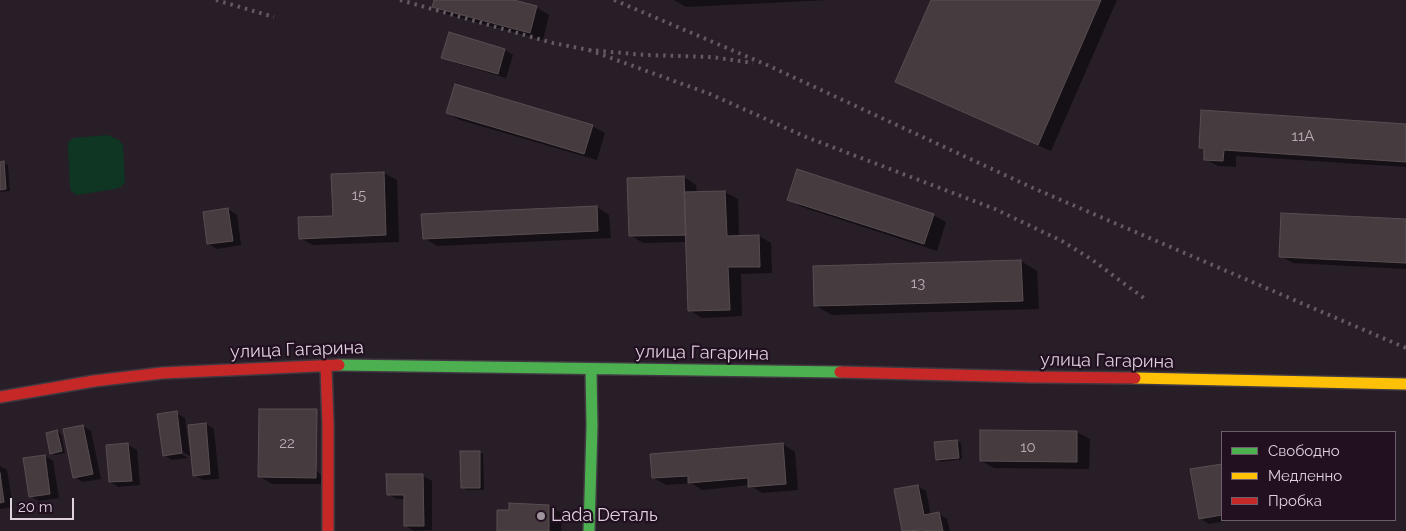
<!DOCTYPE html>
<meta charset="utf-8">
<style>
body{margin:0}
#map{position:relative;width:1406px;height:531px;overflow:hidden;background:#281e28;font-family:Raleway,sans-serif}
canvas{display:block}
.legend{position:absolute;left:1221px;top:431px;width:175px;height:90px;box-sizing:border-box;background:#221021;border:1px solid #6e5e6d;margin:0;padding:6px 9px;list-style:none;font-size:15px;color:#dfd2de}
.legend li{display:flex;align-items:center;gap:10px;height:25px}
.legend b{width:25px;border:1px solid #6e5e6d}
.scale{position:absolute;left:10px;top:498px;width:64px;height:22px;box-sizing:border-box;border:2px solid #dfd2de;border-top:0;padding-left:6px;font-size:15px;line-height:18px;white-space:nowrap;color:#dfd2de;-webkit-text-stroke:4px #221021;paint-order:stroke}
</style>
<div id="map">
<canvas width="1406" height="531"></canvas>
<ul class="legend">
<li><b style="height:6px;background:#4caf50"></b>Свободно</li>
<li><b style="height:6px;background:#ffc107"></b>Медленно</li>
<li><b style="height:6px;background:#c62828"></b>Пробка</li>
</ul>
<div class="scale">20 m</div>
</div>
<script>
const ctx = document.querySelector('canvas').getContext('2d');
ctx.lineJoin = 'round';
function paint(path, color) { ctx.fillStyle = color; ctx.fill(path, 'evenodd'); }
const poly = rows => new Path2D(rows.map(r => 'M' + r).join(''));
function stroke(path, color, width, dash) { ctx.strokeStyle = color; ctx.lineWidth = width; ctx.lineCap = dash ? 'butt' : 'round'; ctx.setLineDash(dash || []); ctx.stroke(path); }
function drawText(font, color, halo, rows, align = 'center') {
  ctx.font = font + ' Raleway,sans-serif'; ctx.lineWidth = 4.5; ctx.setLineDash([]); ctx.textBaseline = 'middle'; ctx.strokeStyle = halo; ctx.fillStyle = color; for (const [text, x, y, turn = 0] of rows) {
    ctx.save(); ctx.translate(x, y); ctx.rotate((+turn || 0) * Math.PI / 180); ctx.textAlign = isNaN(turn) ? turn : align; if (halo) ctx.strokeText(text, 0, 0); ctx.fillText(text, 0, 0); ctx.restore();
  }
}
paint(poly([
 [108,135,119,140,123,145,125,182,121,187,115,189,77,195,71,191,70,186,68,143,73,138]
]), '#0e3622');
paint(poly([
 [435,0,509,0,536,7,549,15,543,40,446,14,433,6],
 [674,0,829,0,686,7],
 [932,0,1117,0,1051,151,909,89,897,82],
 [505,50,513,55,506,78,452,62,443,57],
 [447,112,592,126,605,133,597,160,460,120],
 [1406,125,1406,167,1236,156,1236,167,1218,166,1205,159,1206,151,1200,147],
 [0,163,4,163,8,165,10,191,0,192],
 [384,173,397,180,399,242,313,245,300,238,334,217],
 [684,177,696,185,697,193,725,192,738,199,739,236,759,236,771,243,772,273,741,274,742,316,702,318,689,310,687,242,643,243,630,235],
 [789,199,933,215,946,222,937,251,802,207],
 [597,207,609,215,611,238,437,246,424,238],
 [228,209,237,215,241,245,217,249,209,244],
 [1406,220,1406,269,1293,263,1281,256],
 [1021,261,1037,271,1039,309,832,315,816,306,815,267],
 [260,410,329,484,272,484,259,476],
 [176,413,185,418,190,456,177,449,176,451,188,458,172,460,164,455],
 [206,424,214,429,219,479,203,480,194,475],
 [83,426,91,431,101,479,83,482,74,477],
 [57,431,61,434,65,453,55,455,51,453],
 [1077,432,1090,439,1089,469,994,468,981,461],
 [956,441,961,443,962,459,941,462,937,459],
 [783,444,795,452,798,490,762,493,750,485,702,490,691,483,666,485,654,478],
 [128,445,137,450,140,485,119,487,110,482,107,446],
 [479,452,483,454,484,490,467,490,462,488],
 [45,456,53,461,59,498,39,501,30,496],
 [1222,465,1222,520,1231,520,1209,524,1201,519,1192,470],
 [0,466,7,470,13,507,0,509],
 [423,476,432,481,432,530,414,531,405,525,405,499,397,499,388,494],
 [918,486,926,491,931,515,939,514,947,519,950,531,904,531,896,490],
 [510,505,549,506,562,513,561,531,498,531,510,512]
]), '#0007');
const building = poly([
 [434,0,514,0,537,6,530,33,432,7,434,0],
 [931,0,1101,0,1038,145,895,82,931,0],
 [449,32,505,49,498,74,441,58,449,32],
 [455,84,593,125,584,154,446,113,455,84],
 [1201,110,1406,124,1406,162,1224,150,1223,161,1204,160,1204,148,1199,148,1201,110],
 [4,161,6,189,0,190,0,162,4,161],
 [797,169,934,214,924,244,787,200,797,169],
 [384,172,386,235,299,239,298,217,333,216,331,174,384,172],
 [684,176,686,235,629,236,627,178,684,176],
 [725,191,727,236,759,235,760,267,728,267,730,310,688,311,684,192,725,191],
 [597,206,598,231,423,239,421,214,597,206],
 [228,208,233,241,207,244,203,212,228,208],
 [1281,213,1406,219,1406,263,1279,257,1281,213],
 [1021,260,1023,301,814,306,813,266,1021,260],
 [259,409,317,409,316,478,258,477,259,409],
 [177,411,182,453,163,456,157,414,177,411],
 [206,423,210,474,193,476,188,425,206,423],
 [83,425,93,474,73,478,63,429,83,425],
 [57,430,62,451,50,454,46,433,57,430],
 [980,430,1077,431,1077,462,980,461,980,430],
 [957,440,959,458,936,460,934,442,957,440],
 [128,443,132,481,109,482,106,445,128,443],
 [783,443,786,484,748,487,748,478,688,483,688,476,652,478,650,454,783,443],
 [460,451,480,451,480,488,461,488,460,451],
 [45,455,50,494,29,497,23,458,45,455],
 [1222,464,1222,515,1199,519,1190,469,1222,464],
 [0,473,4,502,0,503,0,473],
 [386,474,423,474,424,526,404,526,404,495,387,495,386,474],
 [918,485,924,515,939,512,943,531,924,531,924,530,902,531,894,489,918,485],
 [509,503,549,505,549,531,497,531,497,510,509,510,509,503]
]);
paint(building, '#463c40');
stroke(building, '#584e51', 1);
const fast = poly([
 [339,365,840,372],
 [589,531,592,426,591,370]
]);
const slow = poly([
 [1135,378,1406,384]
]);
const jam = poly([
 [326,365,328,425,328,531],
 [840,372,1032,377,1135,378],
 [0,397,94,381,162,373,339,365]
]);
stroke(fast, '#413941', 14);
stroke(slow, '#413941', 14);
stroke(jam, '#413941', 14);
stroke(fast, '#4caf50', 11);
stroke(slow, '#ffc107', 11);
stroke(jam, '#c62828', 11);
stroke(poly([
 [216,0,274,17],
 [400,0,553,43,589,50,645,55,712,57,753,63],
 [614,0,767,65,1033,188,1406,348],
 [589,50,710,94,806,137,995,209,1062,241,1091,259,1145,299]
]), '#635a63', 4, [2.5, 5]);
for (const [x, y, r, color] of [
 [541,516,5,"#9f939e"]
]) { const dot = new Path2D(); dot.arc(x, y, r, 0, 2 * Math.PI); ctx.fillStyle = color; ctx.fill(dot); stroke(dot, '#221021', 2); }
drawText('15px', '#b9acb6', null, [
 ["11А",1303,136],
 ["15",359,195],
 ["13",918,283],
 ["22",287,443],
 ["10",1028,447]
]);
drawText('18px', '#dfd2de', '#221021', [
 ["улица Гагарина",297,350,-2],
 ["улица Гагарина",702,353,1],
 ["улица Гагарина",1107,361,1]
]);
drawText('18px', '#dfd2de', '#221021', [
 ["Lada Dеталь",551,516]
], 'left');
</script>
